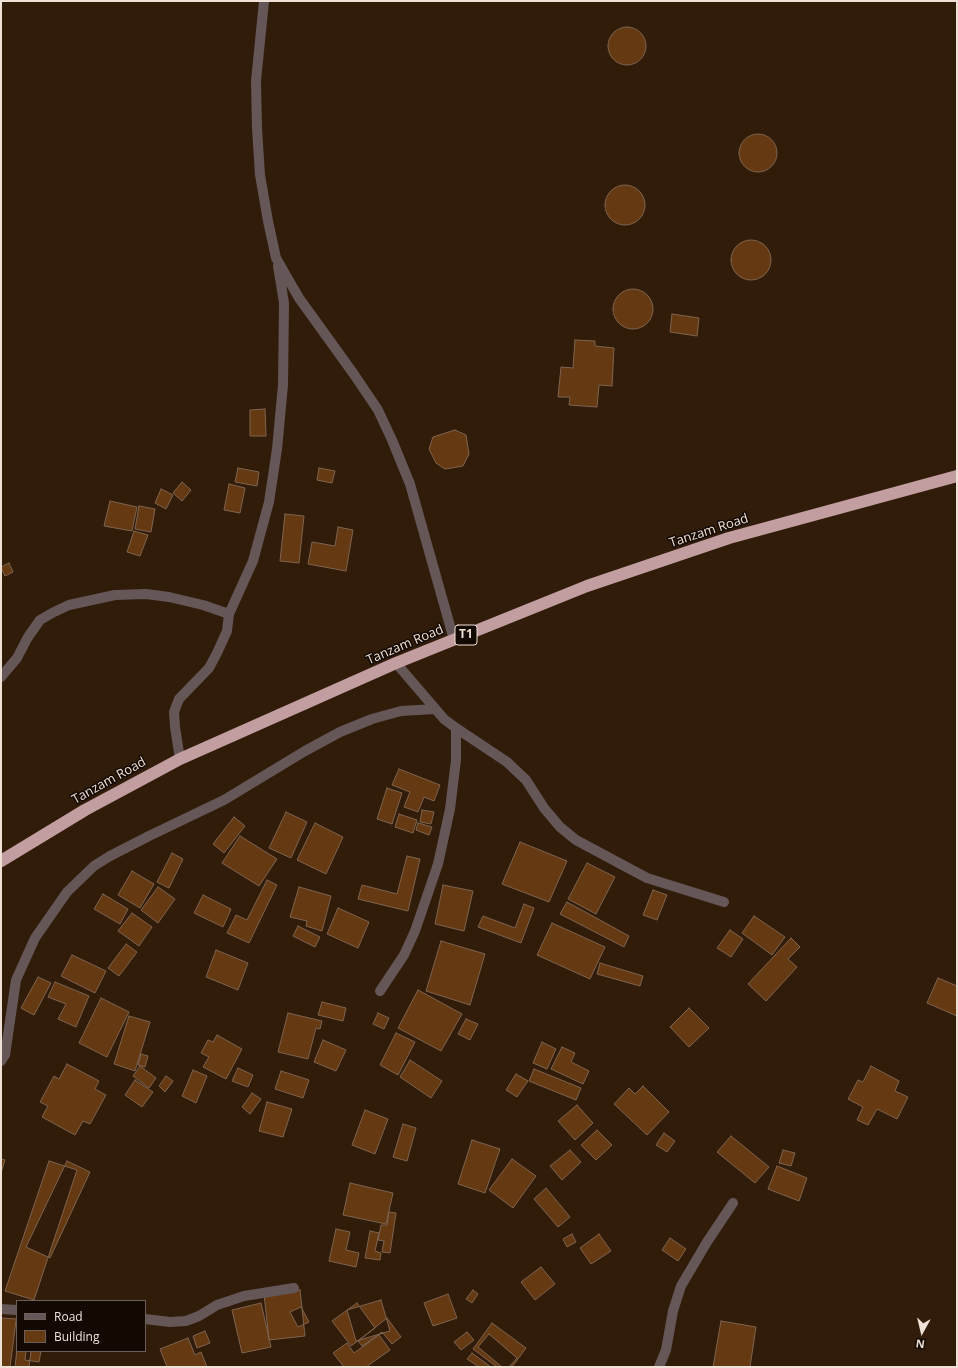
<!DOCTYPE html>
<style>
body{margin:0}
#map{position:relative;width:958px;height:1368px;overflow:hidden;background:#311c0a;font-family:"Open Sans",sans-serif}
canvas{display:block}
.frame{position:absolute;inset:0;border:2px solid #f0e1d6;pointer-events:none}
.legend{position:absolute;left:16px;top:1300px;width:130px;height:52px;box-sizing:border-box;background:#120903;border:1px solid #6b5f57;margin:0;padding:5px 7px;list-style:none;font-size:12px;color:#f0e1d6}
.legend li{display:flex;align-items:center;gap:8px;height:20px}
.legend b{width:20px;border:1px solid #6b5f57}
.north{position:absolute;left:902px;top:1312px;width:40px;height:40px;-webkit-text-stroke:3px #120903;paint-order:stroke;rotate:188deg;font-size:11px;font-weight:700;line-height:16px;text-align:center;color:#f0e1d6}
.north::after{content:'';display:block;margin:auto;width:14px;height:18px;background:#f0e1d6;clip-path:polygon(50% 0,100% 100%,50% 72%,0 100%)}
</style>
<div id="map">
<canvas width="958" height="1368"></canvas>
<div class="frame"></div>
<ul class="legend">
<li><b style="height:5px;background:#655657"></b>Road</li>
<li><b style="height:11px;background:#653911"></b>Building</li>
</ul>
<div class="north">N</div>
</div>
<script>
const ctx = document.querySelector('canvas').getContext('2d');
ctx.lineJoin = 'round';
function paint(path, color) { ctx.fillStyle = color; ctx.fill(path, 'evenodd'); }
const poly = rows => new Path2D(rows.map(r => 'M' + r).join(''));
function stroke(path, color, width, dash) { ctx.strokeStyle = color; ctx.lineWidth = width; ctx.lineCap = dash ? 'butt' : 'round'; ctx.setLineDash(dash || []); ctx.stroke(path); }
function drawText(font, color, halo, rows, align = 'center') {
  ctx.font = font + ' "Open Sans",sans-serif'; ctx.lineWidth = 3; ctx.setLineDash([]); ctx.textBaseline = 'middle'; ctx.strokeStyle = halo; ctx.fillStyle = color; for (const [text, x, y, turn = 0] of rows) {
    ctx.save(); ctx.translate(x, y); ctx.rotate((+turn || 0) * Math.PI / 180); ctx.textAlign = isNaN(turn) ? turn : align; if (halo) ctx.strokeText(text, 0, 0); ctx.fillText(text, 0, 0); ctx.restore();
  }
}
const building = poly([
 '608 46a19 19 0 1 1 38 0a19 19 0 1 1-38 0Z',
 '739 153a19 19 0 1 1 38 0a19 19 0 1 1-38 0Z',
 '605 205a20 20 0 1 1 40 0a20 20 0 1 1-40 0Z',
 '731 260a20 20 0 1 1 40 0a20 20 0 1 1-40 0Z',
 '613 309a20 20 0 1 1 40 0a20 20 0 1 1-40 0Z',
 [672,314,699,318,697,336,670,332,672,314],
 [575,340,595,341,595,346,614,348,612,386,599,385,597,407,569,405,570,397,558,397,561,367,573,368,575,340],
 [265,409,266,436,250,436,250,410,265,409],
 [455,430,466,435,469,454,463,466,445,469,436,463,429,449,433,437,455,430],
 [238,468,259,472,257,486,235,482,238,468],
 [319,468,335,471,332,483,317,480,319,468],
 [182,482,191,490,182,501,173,493,182,482],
 [229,484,245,488,240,513,224,510,229,484],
 [161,489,173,495,166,509,155,503,161,489],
 [110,501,137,507,132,531,104,526,110,501],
 [139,506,155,509,151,532,135,529,139,506],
 [285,514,304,516,299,563,280,561,285,514],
 [338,527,353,530,346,571,308,564,312,542,335,546,338,527],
 [134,531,148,535,140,556,127,552,134,531],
 [9,563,13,572,5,576,1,567,9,563],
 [399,769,440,785,434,801,424,797,418,812,404,807,410,792,392,785,399,769],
 [387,788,402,793,392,824,377,819,387,788],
 [422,810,434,812,431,824,420,822,422,810],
 [286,812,307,822,291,858,269,848,286,812],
 [399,814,417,820,413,833,395,827,399,814],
 [234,817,245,826,224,853,213,844,234,817],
 [315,823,343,837,326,874,297,860,315,823],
 [418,823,432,827,429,835,416,830,418,823],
 [240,836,277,859,259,886,222,863,240,836],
 [520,842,567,861,549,902,502,884,520,842],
 [172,853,183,859,169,888,157,882,172,853],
 [407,856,420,859,408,911,358,899,362,885,397,894,407,856],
 [587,863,615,877,596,914,568,899,587,863],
 [132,871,154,884,140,908,118,895,132,871],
 [267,880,277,885,249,943,227,933,236,915,247,920,267,880],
 [443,885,473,891,464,931,435,924,443,885],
 [158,887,175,899,158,923,141,910,158,887],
 [299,887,331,896,322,931,306,926,307,921,290,917,299,887],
 [653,890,667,895,657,920,643,915,653,890],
 [103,894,128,909,120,924,94,909,103,894],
 [203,895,231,909,223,927,194,913,203,895],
 [567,902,629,936,624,947,560,914,567,902],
 [524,904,534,908,521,943,478,927,483,916,515,928,524,904],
 [338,908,369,922,358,948,327,934,338,908],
 [132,913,152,927,139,946,118,931,132,913],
 [754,916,785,937,772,955,742,933,754,916],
 [552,923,605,947,590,979,537,955,552,923],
 [298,926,320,937,315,947,293,936,298,926],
 [730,930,743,939,731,957,717,948,730,930],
 [791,938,800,947,788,959,797,967,766,1001,748,984,791,938],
 [441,941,485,954,470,1005,426,991,441,941],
 [126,944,137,952,119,976,108,968,126,944],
 [216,950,248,963,238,990,206,977,216,950],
 [72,955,106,971,95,993,61,976,72,955],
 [600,963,643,976,640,986,597,974,600,963],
 [38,977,51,983,34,1015,21,1008,38,977],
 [938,978,957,986,957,1016,927,1003,938,978],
 [55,982,89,996,76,1027,58,1019,66,1004,48,997,55,982],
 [418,990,462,1014,441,1051,398,1028,418,990],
 [101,998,129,1012,107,1057,79,1043,101,998],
 [322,1002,346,1008,343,1021,318,1015,322,1002],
 [689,1008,709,1028,689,1047,670,1027,689,1008],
 [288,1013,322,1021,320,1029,316,1028,308,1059,278,1052,288,1013],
 [378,1013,389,1018,384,1029,373,1024,378,1013],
 [129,1016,150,1022,135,1071,114,1064,129,1016],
 [466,1019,478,1024,470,1040,458,1034,466,1019],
 [396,1033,415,1042,398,1075,380,1065,396,1033],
 [217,1035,242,1049,226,1079,203,1067,209,1057,201,1053,208,1040,213,1042,217,1035],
 [323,1040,346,1050,336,1071,314,1062,323,1040],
 [542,1042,556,1049,547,1069,533,1063,542,1042],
 [562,1047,575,1053,571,1062,589,1071,583,1084,551,1069,562,1047],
 [141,1054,148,1056,145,1067,138,1065,141,1054],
 [410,1060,442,1081,431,1098,400,1077,410,1060],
 [67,1064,99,1081,95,1089,106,1095,90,1124,83,1121,75,1135,42,1117,48,1106,40,1102,54,1076,59,1079,67,1064],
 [140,1066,156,1078,149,1088,133,1076,140,1066],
 [871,1066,899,1081,895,1091,908,1097,897,1119,877,1109,868,1125,857,1120,863,1107,848,1099,858,1080,863,1082,871,1066],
 [238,1068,253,1075,248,1087,232,1081,238,1068],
 [534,1069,581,1088,576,1100,529,1081,534,1069],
 [193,1070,207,1076,196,1103,182,1096,193,1070],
 [281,1071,309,1080,303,1098,275,1089,281,1071],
 [516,1074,528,1081,517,1097,506,1090,516,1074],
 [166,1076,173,1081,165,1092,159,1086,166,1076],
 [135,1080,153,1092,142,1107,125,1095,135,1080],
 [643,1086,669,1112,647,1135,614,1104,629,1088,635,1094,643,1086],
 [252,1093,261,1099,250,1114,242,1107,252,1093],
 [267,1102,292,1109,283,1137,259,1131,267,1102],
 [577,1105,593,1123,575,1140,558,1121,577,1105],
 [365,1110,388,1119,375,1154,352,1145,365,1110],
 [403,1124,416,1128,407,1161,393,1157,403,1124],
 [597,1130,612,1145,596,1160,581,1145,597,1130],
 [664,1133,675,1141,667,1152,656,1145,664,1133],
 [731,1136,769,1167,755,1183,717,1152,731,1136],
 [472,1140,500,1149,485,1193,458,1184,472,1140],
 [570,1150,581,1162,562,1180,550,1166,570,1150],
 [783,1150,795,1153,791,1166,779,1163,783,1150],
 [1,1159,5,1160,1,1173,1,1159],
 [512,1159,536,1176,513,1208,489,1190,512,1159],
 [49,1161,77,1170,34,1300,5,1291,49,1161],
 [67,1161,90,1172,50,1258,26,1247,67,1161],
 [777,1166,807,1178,799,1201,768,1189,777,1166],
 [350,1183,393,1193,386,1224,343,1215,350,1183],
 [546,1188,570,1217,558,1227,534,1199,546,1188],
 [389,1212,396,1213,390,1253,382,1252,384,1241,378,1240,381,1225,387,1225,389,1212],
 [336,1229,350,1232,346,1250,359,1253,356,1267,329,1261,336,1229],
 [370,1231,379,1233,375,1251,381,1253,380,1260,365,1258,370,1231],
 [572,1234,576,1242,567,1247,563,1239,572,1234],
 [599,1234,611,1251,591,1264,580,1248,599,1234],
 [670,1238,686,1249,678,1261,662,1250,670,1238],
 [541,1267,555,1284,535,1300,521,1282,541,1267],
 [300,1290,305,1336,269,1340,264,1294,300,1290],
 [473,1290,478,1294,472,1303,466,1299,473,1290],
 [448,1294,457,1318,433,1326,424,1303,448,1294],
 [381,1300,390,1331,356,1341,347,1310,381,1300],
 [261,1303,271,1347,242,1353,232,1310,261,1303],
 [357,1303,375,1328,351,1346,332,1321,357,1303],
 [301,1307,309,1322,298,1327,290,1312,301,1307],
 [1,1318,17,1319,17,1349,15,1367,1,1367,1,1318],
 [387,1318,401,1337,392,1344,382,1332,362,1346,358,1341,387,1318],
 [16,1321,17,1321,17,1351,31,1351,29,1367,10,1367,16,1321],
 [721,1321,756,1327,750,1367,713,1367,721,1321],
 [492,1323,526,1348,512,1367,497,1367,473,1349,492,1323],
 [205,1331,210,1343,197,1348,193,1336,205,1331],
 [467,1332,474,1340,461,1350,454,1342,467,1332],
 [489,1334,517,1358,509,1367,502,1367,478,1347,489,1334],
 [379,1335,390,1350,366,1367,344,1367,333,1353,347,1343,354,1353,379,1335],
 [188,1338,195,1355,201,1352,207,1367,167,1367,160,1349,188,1338],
 [26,1351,41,1351,39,1362,25,1360,26,1351],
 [472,1353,491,1367,479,1367,467,1359,472,1353]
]);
paint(building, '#653911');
stroke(building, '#7e6451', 1);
stroke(poly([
 [264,1,256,81,257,128,260,175,268,221,276,258,299,298,353,373,378,410,392,440,410,484,454,640],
 [396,663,444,719,456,728,507,762,526,780,544,808,560,827,576,840,647,878,724,902],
 [1,677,17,658,28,637,40,620,54,612,69,605,115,595,146,594,169,597,203,605,229,614],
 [180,759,175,727,174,712,179,699,209,668,217,653,227,631,229,614,253,561,269,502,277,449,283,385,284,303,278,266],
 [380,991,404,955,415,931,438,864,450,809,456,760,456,728],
 [1,1061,5,1055,16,980,35,938,67,892,94,866,110,856,149,836,224,800,305,751,340,732,372,719,401,711,434,709],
 [1,1309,17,1310],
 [145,1319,170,1322,186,1321,199,1316,217,1305,244,1296,294,1288],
 [659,1367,666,1350,673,1311,681,1286,707,1242,733,1203]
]), '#655657', 10);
stroke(poly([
 [1,861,85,810,180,759,396,663,587,586,729,538,957,476]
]), '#c39ea0', 12);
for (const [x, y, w] of [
 [466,635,22]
]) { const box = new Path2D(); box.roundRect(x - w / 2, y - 10, w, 20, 3); ctx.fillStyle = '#120903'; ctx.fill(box); stroke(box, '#f0e1d6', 1); }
drawText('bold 12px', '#f0e1d6', null, [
 ["T1",466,635]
]);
drawText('13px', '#f0e1d6', '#120903', [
 ["Tanzam Road",709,531,-18],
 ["Tanzam Road",405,645,-23],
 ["Tanzam Road",109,781,-29]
]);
</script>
